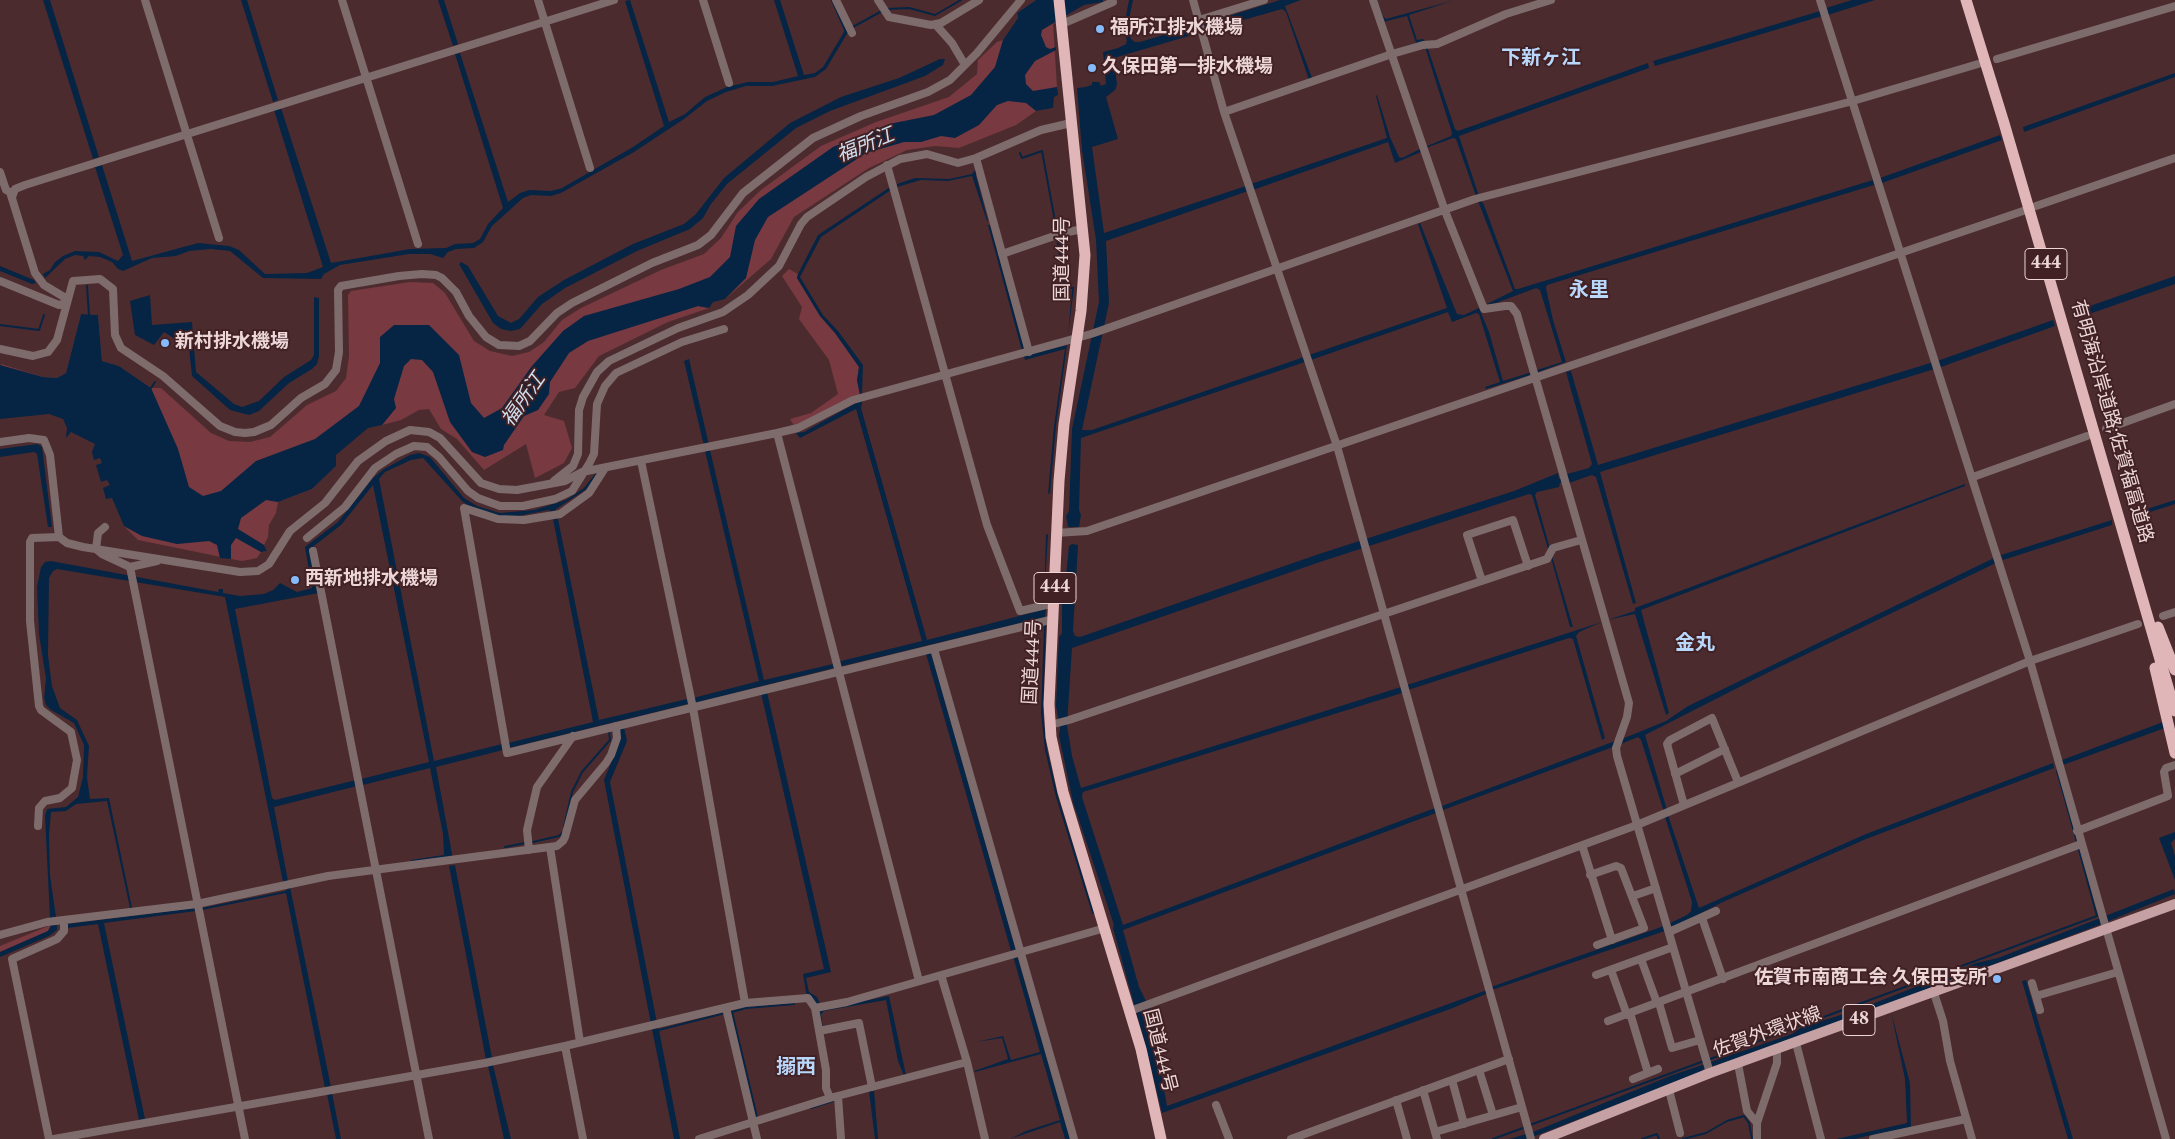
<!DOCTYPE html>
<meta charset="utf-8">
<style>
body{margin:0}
canvas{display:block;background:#4c2b2e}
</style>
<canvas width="2175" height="1139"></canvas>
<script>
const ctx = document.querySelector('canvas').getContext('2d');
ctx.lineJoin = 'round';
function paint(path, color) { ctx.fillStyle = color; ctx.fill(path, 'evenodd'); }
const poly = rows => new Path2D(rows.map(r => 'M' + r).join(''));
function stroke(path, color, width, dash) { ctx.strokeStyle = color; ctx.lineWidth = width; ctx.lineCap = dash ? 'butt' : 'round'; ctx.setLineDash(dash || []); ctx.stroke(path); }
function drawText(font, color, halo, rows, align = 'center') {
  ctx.font = font + ' Spectral,"Noto Sans JP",serif'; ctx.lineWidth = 4; ctx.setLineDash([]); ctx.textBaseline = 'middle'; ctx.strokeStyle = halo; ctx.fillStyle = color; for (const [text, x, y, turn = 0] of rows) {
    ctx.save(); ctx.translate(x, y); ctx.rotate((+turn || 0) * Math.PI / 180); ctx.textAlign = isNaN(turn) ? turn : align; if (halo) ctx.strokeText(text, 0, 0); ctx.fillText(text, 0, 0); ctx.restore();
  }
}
paint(poly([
 [1036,0,998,66,969,107,890,129,764,202,735,259,718,281,588,321,503,417,478,421,427,330,364,415,190,515,75,384,0,389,1,364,43,377,57,378,66,373,81,314,98,315,102,361,119,366,151,388,161,388,211,433,229,441,250,442,270,437,307,405,336,391,346,378,349,356,348,295,351,291,410,282,433,283,445,293,474,341,490,351,512,356,529,352,544,342,562,320,581,308,661,270,704,254,721,238,738,212,761,190,821,146,876,122,949,97,977,74,978,60,997,42,1003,40,1018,19,1017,13],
 [1084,5,1053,24,1057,87,1032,94,1011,87,1027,31],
 [1005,97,1053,108,1036,111,1016,125,959,148,935,146,907,150,869,168,794,217,771,259,725,299,742,277,752,240,763,217,858,153],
 [789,269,798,274,797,278,820,316,835,333,859,367,857,380,860,395,795,427,790,419,811,413,838,394,829,360,799,319,802,307,782,276],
 [698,306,709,308,668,322,599,356,575,388,559,392,544,415,564,421,572,448,564,463,535,478,526,444,484,470,457,439,441,429,429,409,419,410,401,420,382,425,395,408,388,399,401,356,426,350,479,449,569,347,590,337],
 [336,466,312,489,278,502,276,513,269,525,268,537,264,545,267,551,261,552,257,558,242,561,231,559,138,540,124,526,143,536],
 [51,925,48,931,0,952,0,946]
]), '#783940');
paint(poly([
 [43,0,50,0,99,157,93,159],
 [241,0,247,0,278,100,273,102],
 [438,0,444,0,458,44,453,46],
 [630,0,669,122,685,114,705,97,727,87,748,82,773,82,798,76,774,0,780,0,804,75,815,73,823,67,844,32,844,27,848,32,826,69,815,77,772,86,746,86,726,92,707,101,684,119,634,152,561,193,551,196,531,195,523,198,492,226,483,242,474,248,456,249,448,252,443,258,430,254,409,254,340,265,324,274,321,279,263,278,230,251,211,249,189,251,176,256,152,258,123,271,118,269,112,262,100,257,89,256,85,260,83,256,75,255,65,259,45,278,43,274,50,270,55,262,63,256,75,251,99,252,118,261,123,255,95,167,102,165,132,261,198,243,229,246,239,250,265,274,307,273,323,267,274,110,281,108,331,263,410,249,446,248,455,244,473,243,480,239,488,224,503,208,455,54,460,53,508,202,520,193,529,190,551,191,562,188,633,147,664,126,625,1],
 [1036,0,1103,0,1103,2,1084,5,1042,30,1041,35,1046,47,1050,49,1056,47,1056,50,1035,61,1025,75,1026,84,1033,91,1057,87,1058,95,1054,97,1053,108,1036,111,1026,103,1008,101,997,105,979,125,955,138,941,136,921,142,904,142,866,153,768,217,755,240,746,278,725,299,713,302,709,308,698,306,588,341,569,353,550,382,549,394,538,410,524,416,504,445,503,450,485,457,472,452,450,422,433,372,422,360,411,359,404,366,394,399,396,408,382,425,368,428,336,455,336,466,312,489,278,502,266,500,241,518,238,529,264,545,267,551,261,552,236,538,231,545,231,559,220,558,217,545,209,541,177,544,142,536,124,526,112,498,106,499,103,488,110,485,107,480,101,482,96,465,102,463,100,458,94,460,92,452,95,444,71,432,66,438,67,428,63,419,49,414,0,419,0,365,43,377,57,378,66,373,81,314,98,315,102,361,119,366,151,388,178,449,189,487,203,496,221,491,256,461,315,439,359,406,380,363,380,337,394,325,429,325,459,355,471,403,484,418,502,408,532,366,563,331,584,316,679,289,710,277,730,257,736,226,759,199,833,147,889,124,934,115,971,95,995,67,1003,40,1018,18,1017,13],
 [1129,0,1133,0,1127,29,1131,39,1135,42,1140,42,1196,25,1199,33,1114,58,1117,85,1115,90,1106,97,1118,139,1092,147,1104,233,1246,186,1248,191,1106,241,1109,303,1082,430,1092,430,1304,357,1305,362,1081,438,1079,510,1081,515,1079,527,1068,527,1066,516,1069,511,1072,429,1099,302,1096,240,1082,150,1077,88,1085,87,1092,85,1092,82,1099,82,1101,86,1106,84,1103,52,1118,48,1126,44,1127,40,1122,28,1111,32,1108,26,1123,20,1126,16],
 [1280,0,1301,0,1285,6,1312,78,1309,80,1286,12,1282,9,1205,31,1203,24],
 [1375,0,1377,0,1383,16,1386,19,1455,0,1409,15,1417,40,1423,39,1426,42,1394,50,1416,43,1407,16,1383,22],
 [1852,0,1875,0,1828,15,1826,8],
 [1820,11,1822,16,1655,66,1653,61],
 [1427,46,1455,129,1458,131,1648,63,1649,68,1459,136,1479,196,1476,196,1456,139,1453,138,1426,148,1425,147,1451,136,1452,133,1425,47],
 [940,59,945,59,943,65,925,76,830,111,796,128,727,184,711,204,703,218,690,229,637,251,565,288,542,304,520,329,511,331,501,329,493,323,459,264,461,262,468,266,498,316,511,323,519,319,538,297,564,280,633,244,684,224,696,214,724,178,790,123,841,97,899,78],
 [2175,73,2175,77,2024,132,2023,127],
 [1377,95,1390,137,1399,157,1402,158,1420,149,1421,152,1395,163,1388,142,1253,190,1251,184,1387,138,1376,96],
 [2000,135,2002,140,1882,183,1880,178],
 [976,169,976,176,988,221,987,221,972,176,948,181,921,180,897,187,897,184,915,178,949,179,972,174],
 [1873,180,1874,185,1547,285,1546,288,1553,320,1566,362,1538,372,1537,370,1562,362,1540,290,1536,288,1488,306,1487,304,1513,291,1478,201,1481,200,1484,205,1515,289,1518,289],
 [890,187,891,190,821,237,800,277,823,315,838,331,863,365,862,394,860,395,857,380,859,367,835,333,820,316,797,278,798,274,818,235],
 [1420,223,1457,314,1464,315,1479,308,1489,332,1503,381,1532,372,1533,374,1486,389,1485,387,1500,382,1479,314,1476,313,1452,322,1448,312,1311,360,1309,355,1447,308,1418,224],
 [988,225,990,225,1025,351,1022,351],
 [1056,238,1059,238,1061,247,1067,286,1074,287,1068,336,1072,289,1064,289],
 [0,266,34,280,36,283,32,284,0,271],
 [2175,276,2175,284,2075,319,2073,312],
 [150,295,152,325,192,322,196,372,234,404,242,407,259,401,284,377,311,360,314,355,314,297,319,298,319,356,317,364,312,369,289,383,259,411,249,415,230,410,192,376,189,348,164,332,154,345,135,335,130,301],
 [2053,320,2055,326,1941,367,1600,472,1636,603,1633,604,1596,477,1592,475,1569,483,1568,480,1560,483,1559,487,1537,492,1535,495,1550,549,1549,552,1532,495,1529,494,1320,562,1072,648,1067,725,1072,756,1081,788,1401,687,1402,693,1083,792,1082,797,1123,925,1435,808,1436,813,1123,930,1139,987,1149,1007,1167,1106,1487,990,1488,993,1453,1008,1162,1113,1146,1047,1113,928,1114,925,1073,802,1059,736,1060,727,1056,706,1059,637,1062,633,1062,598,1064,596,1069,546,1072,544,1078,545,1073,631,1075,636,1080,637,1319,554,1514,491,1558,473,1559,479,1567,477,1567,474,1589,468,1592,464,1566,372,1571,371,1598,465,1940,360],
 [1067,345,1056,426,1050,493,1048,494,1054,426,1065,349,1025,360,1024,356],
 [689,359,709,445,704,446,684,361],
 [863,399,861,408,927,640,1046,609,1045,617,838,667,837,662,922,641,856,409,800,438,796,433,804,432],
 [38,444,42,447,52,527,48,527,37,454,34,452,0,457,0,449],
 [710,450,764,680,833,664,834,668,694,703,693,698,759,681,705,451],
 [419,453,430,457,464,498,477,506,500,513,534,510,566,500,584,488,595,474,599,473,587,489,556,509,556,513,552,513,549,510,518,516,499,516,473,509,462,501,423,458,411,460,385,472,379,479,434,761,502,744,503,750,436,767,453,859,411,863,411,860,444,855,443,834,430,768,363,785,361,779,429,762,373,485,341,525,310,549,319,593,235,609,272,798,275,800,356,780,357,786,274,807,288,881,283,882,225,597,57,569,53,571,49,578,48,655,52,686,60,708,77,720,89,746,87,777,90,799,109,798,132,908,130,908,107,801,76,804,66,811,51,812,49,835,50,875,56,917,50,919,45,816,47,809,66,807,78,797,83,777,84,745,74,723,51,710,46,705,44,698,46,679,39,634,37,587,41,567,45,562,51,561,218,592,219,589,223,589,223,593,240,596,264,594,273,590,280,583,297,592,312,588,305,547,338,522,373,478,384,469,410,455],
 [1965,484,1965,486,1641,610,1669,713,1666,715,1635,614,1607,620,1635,611,1635,608],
 [2175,500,2175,504,2132,518,2131,514],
 [556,518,558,519,599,720,687,699,688,704,509,748,508,743,593,722,553,519],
 [2112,520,2112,525,2003,560,2001,555],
 [1046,534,1048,535,1044,601],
 [1552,556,1573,627,1570,627,1551,558],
 [1996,557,1998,562,1765,674,1645,735,1667,810,1664,812,1641,740,1638,737,1621,744,1622,739,1666,721,1688,706],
 [1602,622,1579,632,1576,636,1605,738,1602,740,1573,639,1569,638,1408,690,1407,685],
 [931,652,1016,950,1011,951,926,654],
 [767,692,831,972,806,978,809,992,817,997,820,1004,817,1004,806,993,803,974,824,969,761,693],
 [2163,722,2165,728,2063,765,2062,760],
 [624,727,627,741,610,782,657,1023,651,1024,604,780,619,743,619,728],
 [1615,741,1613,747,1443,810,1442,806],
 [2053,763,2054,768,1866,839,1723,902,1671,928,1670,923,1687,915,1691,911,1692,902,1665,817,1668,815,1699,908,1866,834],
 [2175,832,2175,839,2171,843,2175,856,2175,880,2159,838],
 [455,865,492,1058,486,1060,449,866],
 [290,887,331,1087,325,1088,286,893,202,910,201,908,285,891],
 [2174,889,2175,894,2099,925,1784,1043,1704,1069,1699,1073,1527,1139,1509,1139,1533,1132,1670,1076,1792,1034,1802,1027,1857,1010,1976,963,1998,958],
 [195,908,196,911,104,923,145,1119,139,1120,98,924,67,928,67,924],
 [51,925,57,925,57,930,49,936,0,957,0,952,48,931],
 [1664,926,1665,931,1492,990,1491,987],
 [1017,955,1070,1139,1065,1139,1060,1122,1010,1139,1026,1131,1060,1120,1041,1054,975,1072,974,1071,1008,1059,1002,1038,976,1042,1003,1036,1011,1060,1040,1052,1013,956],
 [2026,980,2073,1139,2068,1139,2022,981],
 [889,996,906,1075,904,1076,898,1061,886,1000,824,1011,821,1014,823,1028,821,1028,819,1012,824,1009],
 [1891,1012,1910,1083,1911,1128,1876,1134,1872,1139,1871,1135,1855,1139,1836,1139,1907,1123,1905,1079],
 [658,1028,659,1030,680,1139,674,1139,652,1029],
 [493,1065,511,1139,504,1139,488,1066],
 [874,1090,878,1139,875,1139,869,1091],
 [332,1093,341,1139,336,1139,327,1094]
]), '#062443');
stroke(poly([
 [832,0,845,30],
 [886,9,909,8,935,15,961,0],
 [851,28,882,11],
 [1020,153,1022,158,1042,151,1057,232],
 [87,286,89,316],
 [0,325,39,330,44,315],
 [151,388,155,382],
 [1045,625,1042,713,1046,750,1057,797,1093,913],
 [2057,771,2077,842],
 [564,827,572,792,582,772,610,740,609,731],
 [533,842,559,836,563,832],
 [505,847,525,843],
 [659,1030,725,1013],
 [1710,1059,2097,916,2079,850],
 [811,1108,833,1101],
 [757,1117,732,1012,746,1008,794,1004],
 [1530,1125,1704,1061],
 [1493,1139,1523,1128],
 [1642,1139,1657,1134,1659,1139],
 [1683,1139,1706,1133,1727,1121,1744,1116,1749,1123,1752,1139]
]), '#062443', 2);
stroke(poly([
 [145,0,219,238],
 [342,0,418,244],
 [538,0,590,168],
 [703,0,729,83],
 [836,0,852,33],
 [878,0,889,17,931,25,941,23,979,0],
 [1193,0,1224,112,1337,446,1531,1139],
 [1373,0,1445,211,1484,309,1505,306,1511,306,1517,314,1629,703,1627,717,1616,748,1617,756,1710,1073],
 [1820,0,2030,661,2166,1139],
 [1199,20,1264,0],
 [1062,24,1113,2],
 [936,25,952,43,965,65],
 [1997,59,2175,6],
 [1224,112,1392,54,1423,45,1437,44,1506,14,1551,0],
 [976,158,1029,352],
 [887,165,987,525,1020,611,1055,603],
 [0,172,6,190,10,192,35,273,44,285,64,297,67,303,59,305,0,281],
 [12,197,15,189,25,185,614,0],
 [2036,206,2175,158],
 [1002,254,1063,233,1083,229],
 [0,349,33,356,48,352,57,340,73,281,100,279,113,289,115,335,121,348,163,376,220,426,235,432,245,433,254,432,271,425,301,398,325,384,336,370,339,352,338,290,341,286,399,276,422,274,436,275,442,278,456,292,469,316,486,337,499,345,519,346,530,341,557,313,572,303,652,263,698,245,711,235,743,193,813,138,861,116,928,92,950,80,977,53,1021,0],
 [2106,429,2175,404],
 [777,433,919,981],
 [0,442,29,438,44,440,50,455,59,537],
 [641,461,693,708,745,1003],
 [605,468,589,493,560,514,524,520,498,519,464,508,507,753,1054,619],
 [1973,477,2087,436],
 [554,481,573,466,578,454,579,410,583,397,597,372,609,361,678,328,723,312,748,295,779,266,801,224,807,217,866,177,900,159,927,154,958,163,976,158,1041,130,1071,123],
 [105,527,98,533,96,549,102,554,130,567,245,1139],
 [1056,533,1087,531,2026,210],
 [307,538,345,507,375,468,396,454,414,446,427,447,439,457,468,491,478,498,500,506,523,506,555,499,572,491,589,464,594,454,597,404,605,386,616,373,682,342,724,329],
 [313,551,429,1139],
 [130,567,157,561],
 [1482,581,1467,535,1513,520,1528,566],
 [2163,616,2175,612],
 [934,649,1074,1139],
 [1050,725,1069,720,1547,559,1553,548,1581,540],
 [1675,774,1725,749],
 [1684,805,1667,744,1670,740,1712,718,1738,782],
 [38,826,39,808,45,801,60,798,72,788,77,760,71,732,41,710,39,706,30,621,30,542,32,538,59,537,67,543,83,547,240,572,258,571,269,564,290,531,325,503,358,461,386,441,410,430,429,432,440,438,481,483,499,489,517,490,565,481,582,472,777,433,798,428,853,400,1091,334,1475,199,1853,101,1978,64],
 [2077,831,2168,796,2164,772,2166,768,2175,765],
 [1582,845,1612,940],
 [550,847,580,1042],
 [529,850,527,830,537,787,573,736],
 [1590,875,1616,866,1621,868,1644,928,1597,945],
 [1633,896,1656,888],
 [1702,918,1723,979],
 [1669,932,1716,911],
 [0,935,47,922,197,904,328,876,557,846,563,841,565,837,575,800,606,763,611,755,617,738,616,726],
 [1641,959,1657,1003],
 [1611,970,1627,1015],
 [941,975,967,1062,985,1139],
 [1596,975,1673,947],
 [2032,983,2040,1010],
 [1934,993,1943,1021,1950,1061,1972,1139],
 [2036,996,2118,972],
 [1659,1003,1672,1048,1700,1040],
 [726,1008,757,1139],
 [815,1008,847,1002,1105,928],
 [1130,1011,1637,825,2030,661,2138,624],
 [1630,1013,1648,1073],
 [1608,1021,2081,844],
 [819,1031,859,1023,872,1087],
 [1796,1043,1821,1139],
 [1738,1064,1747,1111,1757,1123],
 [1479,1070,1493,1115],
 [1633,1079,1658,1069],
 [1452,1080,1464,1124],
 [1423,1090,1437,1139],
 [1669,1090,1680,1133],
 [838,1096,841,1139],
 [1396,1100,1407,1139],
 [1216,1105,1229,1139],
 [1435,1132,1522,1107],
 [49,1139,12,959,57,939,64,931,64,920],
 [54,1139,485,1063,565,1046],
 [583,1139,565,1046,745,1003,808,998,815,1008,826,1070,826,1088,830,1098],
 [699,1139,830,1098,967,1062],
 [1291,1139,1509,1059],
 [1757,1139,1757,1123,1777,1063,1777,1050],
 [1873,1139,1966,1119]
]), '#7e6c6d', 8);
stroke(poly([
 [1544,1139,1710,1073,2175,904]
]), '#c5a1a4', 10);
stroke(poly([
 [1059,0,1085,255,1081,311,1064,424,1059,481,1049,704,1051,737,1063,792,1141,1049,1161,1139],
 [1966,0,2004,123,2175,711],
 [2158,627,2175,670],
 [2155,668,2175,753]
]), '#e1b6b9', 11);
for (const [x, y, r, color] of [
 [1100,29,5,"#85bbfb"],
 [1092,68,5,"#85bbfb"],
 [165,343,5,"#85bbfb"],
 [295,580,5,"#85bbfb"],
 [1997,979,5,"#85bbfb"]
]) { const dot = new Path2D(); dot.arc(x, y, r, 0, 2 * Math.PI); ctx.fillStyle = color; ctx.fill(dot); stroke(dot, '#412124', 2); }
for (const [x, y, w] of [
 [2046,264,42],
 [1055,588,42],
 [1859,1020,32]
]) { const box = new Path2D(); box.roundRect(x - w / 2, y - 15.5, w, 31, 4); ctx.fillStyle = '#412124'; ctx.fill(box); stroke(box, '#ecd6d7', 1); }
drawText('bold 18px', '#ecd6d7', null, [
 ["444",2046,264],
 ["444",1055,588],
 ["48",1859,1020]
]);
drawText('bold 19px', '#ecd6d7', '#412124', [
 ["福所江排水機場",1110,29],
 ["久保田第一排水機場",1102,68],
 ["新村排水機場",175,343],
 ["西新地排水機場",305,580],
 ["佐賀市南商工会 久保田支所",1987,979,"right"]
], 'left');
drawText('19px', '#ecd6d7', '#412124', [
 ["国道444号",1064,259,-90],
 ["有明海沿岸道路;佐賀福富道路",2110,422,74],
 ["国道444号",1034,662,-87],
 ["佐賀外環状線",1768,1034,-20],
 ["国道444号",1158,1051,76]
]);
drawText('bold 20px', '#b8d7fb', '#412124', [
 ["下新ヶ江",1541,60],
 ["永里",1589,292],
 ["金丸",1695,645],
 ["搦西",796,1069]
]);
drawText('italic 20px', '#cfdeef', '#412124', [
 ["福所江",866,147,-22],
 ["福所江",525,401,-55]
]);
</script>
